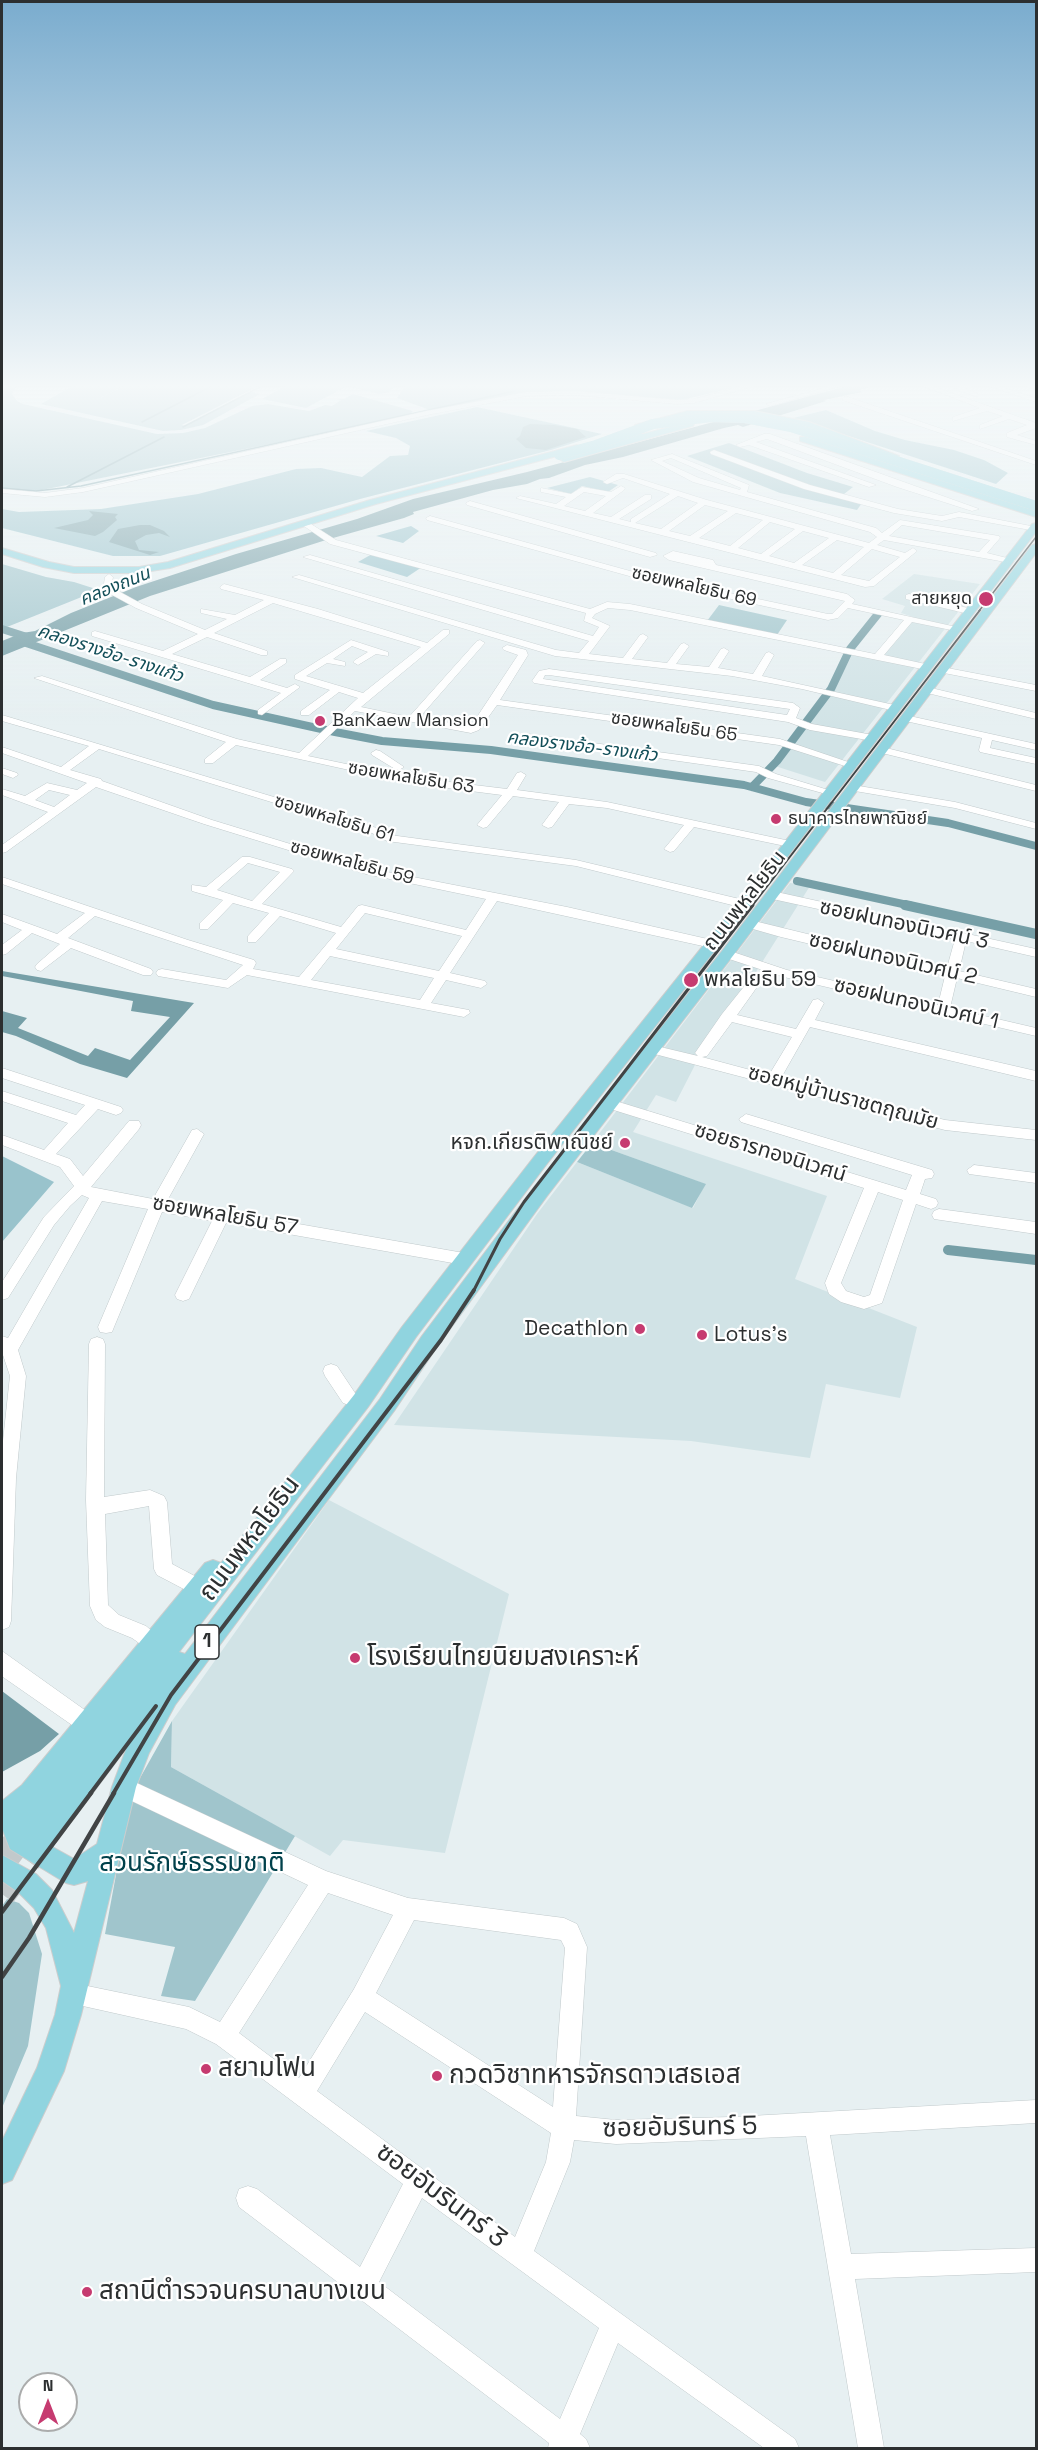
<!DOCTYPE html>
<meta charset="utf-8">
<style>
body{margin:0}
#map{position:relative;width:1038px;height:2450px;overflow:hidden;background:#e7f0f2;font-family:"Space Grotesk",sans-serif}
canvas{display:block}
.frame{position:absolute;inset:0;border:3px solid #2c2f30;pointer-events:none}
.north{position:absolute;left:18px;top:2372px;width:60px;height:60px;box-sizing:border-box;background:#fff;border:2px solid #abacac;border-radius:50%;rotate:0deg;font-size:16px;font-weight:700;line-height:24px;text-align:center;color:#2c2f30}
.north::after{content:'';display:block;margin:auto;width:21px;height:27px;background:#c63b70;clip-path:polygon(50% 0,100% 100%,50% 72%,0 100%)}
</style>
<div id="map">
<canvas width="1038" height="2450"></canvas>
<div class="frame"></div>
<div class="north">N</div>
</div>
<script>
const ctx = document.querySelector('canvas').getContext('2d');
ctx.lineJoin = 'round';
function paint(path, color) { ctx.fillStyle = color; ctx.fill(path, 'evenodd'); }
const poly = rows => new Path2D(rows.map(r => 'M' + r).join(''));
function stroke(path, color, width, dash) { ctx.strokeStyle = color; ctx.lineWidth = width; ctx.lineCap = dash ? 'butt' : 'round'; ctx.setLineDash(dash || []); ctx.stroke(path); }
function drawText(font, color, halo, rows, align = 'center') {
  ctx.font = font + ' "Space Grotesk","Noto Sans Thai",sans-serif'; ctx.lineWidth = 4.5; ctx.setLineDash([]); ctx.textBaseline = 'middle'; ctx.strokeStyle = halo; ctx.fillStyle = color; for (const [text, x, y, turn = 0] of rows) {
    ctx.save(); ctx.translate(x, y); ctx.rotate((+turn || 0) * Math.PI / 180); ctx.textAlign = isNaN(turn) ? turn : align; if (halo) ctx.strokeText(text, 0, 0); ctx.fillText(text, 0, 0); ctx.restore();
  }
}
paint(poly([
 [914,574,980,584,825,782,775,766,834,689,852,655,880,659,913,617,901,613,905,606,882,599],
 [790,883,810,886,749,983,756,985,696,1063,676,1102,656,1095,633,1132,827,1196,795,1279,917,1327,900,1398,826,1384,810,1458,691,1441,394,1425,537,1214,577,1162,693,1208,705,1184,592,1143],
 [329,1500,509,1594,445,1853,343,1840,330,1856,171,1767,172,1721]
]), '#d1e3e6');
paint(poly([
 [2,385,17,385,12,394,17,401,23,404,157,434,183,433,205,428,252,406,268,404,309,411,325,405,332,406,341,400,336,399,344,399,353,394,413,411,409,416,37,491,2,490],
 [74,385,125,385,96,400,127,385,260,385,182,425,186,426,250,392,260,394,203,425,181,430,163,431,41,404],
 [287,385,397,385,389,392,379,394,347,386,306,408,262,399],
 [406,385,713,385,725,387,744,385,682,400,548,391,523,393,439,410,427,409,397,398],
 [729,443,807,473,853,487,839,498,862,503,857,510,780,493,687,456],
 [2,564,46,577,74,582,99,590,7,627,2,626],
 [719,605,787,620,777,635,707,621],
 [592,1143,706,1184,692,1208,577,1162],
 [172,1721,171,1767,295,1836,195,2001,161,1996,175,1947,105,1934,131,1794],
 [7,1899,19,1903,29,1913,42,1954,28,2046,2,2108,2,1906]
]), '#a0c5cc');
paint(poly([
 [477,407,602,434,551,450,360,499,160,556,113,556,2,528,2,509,19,512,101,509,198,494,296,469,321,468,362,477,390,456,408,455,410,446,396,438,366,431],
 [826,410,875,431,905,440,954,450,984,460,1008,473,996,484,793,418],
 [590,477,618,485,608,492,582,486,571,494,547,488],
 [411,526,419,531,403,543,376,536],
 [372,554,422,567,407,577,358,562],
 [2,1156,54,1182,2,1242]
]), '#99c3cc');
paint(poly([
 [851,385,878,385,859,390,862,392,824,400,826,401,743,427,738,425,724,428,623,457,585,465,549,478,540,479,527,484,493,490,413,512,414,514,404,518,326,540,150,596,2,656,2,641,22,633,35,631,71,613,136,587,236,554,357,519,413,499,527,472],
 [530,424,554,425,577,429,586,437,546,450,526,448,516,439,520,436,523,427],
 [89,511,118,514,115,517,117,520,103,532,95,536,54,528,88,520,93,515],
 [140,525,150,525,164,531,170,537,159,533,146,535,135,541,139,550,159,552,150,555,109,542,118,529],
 [2,971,194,1003,127,1078,80,1064,16,1036,2,1032,2,1011,27,1018,18,1028,88,1056,95,1048,130,1060,170,1017,131,1011,133,1001,2,976],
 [2,1691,59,1734,40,1751,2,1772]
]), '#769fa7');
stroke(poly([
 [142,422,214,385],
 [183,427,264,385],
 [67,487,164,437],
 [2,488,36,491,81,486,515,391]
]), '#769fa7', 1.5);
stroke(poly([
 [2,629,30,638],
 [23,642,213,705,335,732,382,741,491,750,744,785,806,802,948,823,1036,846],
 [752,787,777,761,831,689,850,649,878,614],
 [797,881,912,906]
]), '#769fa7', 8);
stroke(poly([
 [905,905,1036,934],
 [948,1250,1036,1260]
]), '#769fa7', 10);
stroke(poly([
 [2,1862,26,1830],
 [2,1894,41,1842]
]), '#c2c9cb', 28, [28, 14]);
const minor = poly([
 [747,385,758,385,694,403,677,404,575,395,527,396,427,415,83,492,45,497,2,493,2,489,45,493,83,488,427,411,527,392,575,391,677,400,694,399,747,385],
 [834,385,845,385,770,406,766,404,834,385],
 [920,385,929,385,1036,423,1036,428,1017,435,1036,441,1036,445,1007,437,1007,433,1027,425,1009,419,980,429,980,425,1003,416,987,411,953,421,953,417,980,408,920,385],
 [965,385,974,385,965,389,977,393,977,397,954,389,965,385],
 [985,385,995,385,1036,398,1036,402,985,385],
 [1024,385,1036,386,1036,390,1026,386,1024,385],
 [845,396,1036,461,1036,465,842,400,845,396],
 [764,434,770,434,979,509,972,511,897,487,767,439,756,442,876,485,869,487,749,445,740,447,736,445,764,434],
 [714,450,810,485,898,509,942,516,959,512,1036,527,1036,531,959,517,942,521,894,513,804,489,711,454,710,452,714,450],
 [672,454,749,485,747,492,876,528,882,533,900,520,999,536,1000,538,987,553,1015,560,1011,563,884,540,877,545,905,553,913,548,917,551,874,586,865,587,516,498,520,496,556,504,566,497,541,492,541,488,571,494,582,487,611,492,621,486,625,488,624,490,593,513,611,517,645,495,651,495,651,499,619,519,631,522,631,519,670,494,623,478,607,484,603,482,616,474,624,474,707,500,869,543,877,537,870,532,693,482,651,460,672,454],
 [671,458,741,488,740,490,699,478,662,461,671,458],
 [584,492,606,496,585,511,564,506,584,492],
 [678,496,698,503,661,529,635,523,678,496],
 [705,505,728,511,690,536,669,531,705,505],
 [736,513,763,520,730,546,699,538,736,513],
 [770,522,795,529,761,554,738,548,770,522],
 [902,525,990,540,979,552,889,536,902,525],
 [803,531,829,538,794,563,769,556,803,531],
 [837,540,864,547,833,573,802,565,837,540],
 [872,549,900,557,869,581,841,575,872,549],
 [470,501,656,553,657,555,650,557,467,505,466,503,470,501],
 [430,516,641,574,828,614,832,614,845,601,669,560,663,556,673,551,713,560,716,565,847,594,855,600,852,604,961,628,956,631,912,622,884,655,930,665,932,667,927,670,630,610,608,608,595,614,592,618,610,626,589,654,623,658,640,635,643,634,648,637,632,659,667,663,681,644,684,643,689,646,676,664,709,667,721,649,724,648,729,651,718,668,753,674,766,653,769,652,774,655,762,676,899,706,899,710,895,711,802,689,732,676,555,656,292,577,299,575,556,650,579,653,589,641,303,557,310,555,593,636,599,627,584,621,586,613,330,544,304,526,311,524,336,540,590,609,607,602,630,604,875,654,904,620,848,608,838,618,828,620,640,579,427,520,426,518,430,516],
 [109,574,113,577,111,587,142,604,205,630,227,619,201,613,201,609,235,615,264,600,221,589,220,587,224,584,318,609,427,643,443,630,449,630,449,634,361,707,409,717,477,641,480,640,485,643,483,645,419,718,471,726,518,655,504,650,502,648,507,645,526,650,528,655,500,700,780,739,857,765,856,767,848,767,779,745,497,705,479,730,471,733,355,711,308,756,408,777,507,789,517,773,521,772,526,775,517,790,607,802,790,841,796,844,790,847,694,827,674,851,670,852,664,849,684,825,607,808,569,804,552,827,548,828,542,825,559,802,513,796,487,827,483,828,477,825,502,795,408,783,236,745,213,763,205,763,205,759,226,742,34,678,42,676,237,739,299,753,358,698,339,692,309,715,301,715,301,711,330,690,295,679,295,675,351,640,388,652,388,656,376,654,358,665,353,662,355,660,368,652,352,646,333,659,345,662,345,666,327,663,306,676,363,693,421,647,273,603,214,633,267,651,267,655,261,655,207,637,172,654,250,677,280,659,286,659,286,663,260,680,287,688,295,684,300,687,262,715,258,714,258,710,281,693,92,636,92,632,95,631,163,651,198,634,136,608,103,590,105,577,109,574],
 [909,594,972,609,974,611,969,614,906,599,906,595,909,594],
 [942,667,1036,685,1036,691,939,672,939,668,942,667],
 [549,669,793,703,800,708,796,718,812,724,873,735,878,738,873,741,810,730,788,722,534,683,532,681,539,671,549,669],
 [545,675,549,675,790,709,787,715,543,679,545,675],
 [927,687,1036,713,1036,719,923,692,922,690,927,687],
 [2,715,380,829,390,835,576,860,748,901,750,904,744,908,576,866,387,841,372,833,99,749,70,770,101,779,102,781,212,820,372,869,567,907,712,940,718,944,712,948,497,901,450,973,485,981,487,984,481,988,446,980,431,1003,469,1010,470,1013,464,1017,247,975,228,988,158,976,156,973,158,970,162,969,226,980,243,965,95,916,68,938,151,969,153,972,151,975,143,975,71,948,41,971,37,970,35,967,37,964,60,944,32,933,6,954,2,955,2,945,22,930,2,922,2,914,57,934,85,913,2,884,2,877,188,940,254,960,256,963,253,969,299,977,336,933,280,916,256,942,248,942,248,936,269,913,233,903,208,929,200,929,200,923,223,900,192,891,192,885,206,887,242,857,250,857,292,869,294,871,262,904,341,927,358,906,362,905,466,930,486,899,366,874,204,824,96,787,6,852,2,853,2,845,48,812,2,795,2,789,25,796,47,783,77,790,87,783,2,753,2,747,61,767,89,746,2,721,2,715],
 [49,790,70,795,54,807,35,800,49,790],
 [248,863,280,872,252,901,217,890,248,863],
 [365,913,462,936,439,971,336,949,365,913],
 [330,956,434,978,420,1000,311,980,330,956],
 [905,715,1036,744,1036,750,992,740,990,748,1036,758,1036,764,980,752,979,750,982,738,901,720,900,718,905,715],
 [528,734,759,766,776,774,835,792,834,794,826,794,768,778,756,772,524,739,523,737,528,734],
 [882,747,1036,785,1036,791,878,752,878,748,882,747],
 [376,750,380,751,404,767,399,770,395,769,372,755,371,753,376,750],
 [2,768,17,773,18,775,13,778,2,774,2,768],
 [853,785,955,802,1036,823,1036,829,955,808,849,790,849,786,853,785],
 [772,891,1036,949,1036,957,966,941,959,971,1036,989,1036,997,957,978,950,1008,1036,1028,1036,1036,784,977,723,957,721,954,727,950,787,970,938,1005,945,976,781,937,746,927,744,924,750,920,947,968,955,939,768,898,766,895,772,891],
 [751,983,757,987,737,1015,796,1029,813,1000,818,999,824,1003,815,1020,1036,1071,1036,1081,810,1027,781,1078,945,1120,1036,1130,1036,1140,945,1130,647,1052,645,1049,647,1046,652,1045,698,1056,695,1053,722,1014,746,984,751,983],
 [732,1022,792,1037,769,1075,702,1057,707,1056,732,1022],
 [2,1068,121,1107,123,1110,121,1113,116,1115,98,1109,56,1154,70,1159,83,1176,129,1121,139,1121,141,1125,139,1129,91,1187,153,1199,192,1130,197,1129,204,1134,167,1201,464,1253,469,1255,472,1259,469,1263,464,1265,226,1223,189,1299,183,1301,177,1299,175,1295,212,1221,162,1212,114,1327,112,1332,106,1333,100,1332,98,1327,148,1209,102,1201,18,1350,26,1376,16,1478,11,1621,9,1627,2,1630,2,1450,10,1376,2,1352,2,1336,8,1338,89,1198,82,1195,70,1206,54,1225,8,1298,2,1300,2,1282,44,1217,74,1186,60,1167,2,1145,2,1135,44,1150,68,1123,2,1101,2,1091,76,1115,85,1105,2,1078,2,1068],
 [609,1099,906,1190,912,1175,741,1122,739,1119,746,1114,932,1170,934,1174,932,1178,925,1179,920,1194,936,1199,938,1203,936,1207,931,1209,916,1204,882,1303,864,1309,841,1302,829,1294,825,1283,864,1188,604,1107,602,1104,604,1101,609,1099],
 [878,1192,903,1200,870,1295,864,1297,846,1291,841,1283,878,1192],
 [974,1165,1036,1173,1036,1183,969,1174,967,1170,974,1165],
 [939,1209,1036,1222,1036,1234,934,1219,932,1215,934,1211,939,1209],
 [97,1337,103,1339,105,1344,104,1497,150,1490,164,1496,167,1502,172,1564,206,1582,208,1588,206,1594,199,1597,157,1575,154,1569,149,1506,105,1514,108,1605,119,1615,146,1626,160,1638,162,1644,160,1650,153,1653,132,1638,105,1627,96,1620,90,1606,86,1500,89,1344,91,1339,97,1337],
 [331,1364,337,1366,355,1393,357,1398,355,1403,349,1405,343,1403,325,1376,323,1371,325,1366,331,1364],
 [2,1651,96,1718,99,1725,96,1732,89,1735,82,1732,3,1677,2,1651],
 [124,1777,326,1871,408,1898,564,1918,577,1924,587,1947,576,2116,616,2120,732,2117,1036,2100,1036,2123,830,2135,851,2254,1036,2248,1036,2272,855,2279,884,2448,858,2448,806,2136,616,2144,574,2140,570,2162,534,2251,795,2439,799,2448,764,2448,618,2343,580,2434,586,2439,590,2448,548,2448,549,2443,239,2207,236,2198,239,2189,248,2186,257,2189,360,2267,403,2184,216,2044,186,2029,65,2002,62,1994,65,1986,73,1983,189,2007,220,2022,308,1885,117,1794,114,1787,117,1780,124,1777],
 [328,1893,393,1915,354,1989,299,2078,239,2033,328,1893],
 [414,1920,561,1940,565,1948,553,2107,376,1993,414,1920],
 [365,2012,551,2133,546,2162,515,2237,317,2091,365,2012],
 [422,2198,599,2328,560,2419,379,2282,422,2198]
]);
const major = poly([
 [687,411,754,411,809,422,899,456,891,458,807,427,754,417,688,417,694,424,693,426,564,462,559,459,637,434,643,434,685,423,675,419,639,428,635,425,687,411],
 [800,437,806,437,1036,511,1036,517,800,441,800,437],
 [577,445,582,448,580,450,376,504,170,568,139,573,74,573,43,567,2,554,2,548,49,562,74,567,139,567,168,562,370,500,577,445],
 [1036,523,1036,532,749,907,546,1165,416,1337,368,1407,179,1652,185,1654,380,1399,422,1336,535,1186,722,951,1032,545,1036,544,1036,553,732,957,547,1196,436,1348,394,1411,175,1705,149,1753,136,1787,81,2015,64,2071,12,2180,2,2184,2,2141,37,2068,55,2015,61,1986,46,1928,34,1908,18,1892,2,1881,2,1855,36,1874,52,1890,74,1933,88,1881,74,1885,66,1883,10,1849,2,1828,2,1801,22,1785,205,1563,213,1560,221,1563,354,1395,402,1327,534,1157,739,901,1032,524,1036,523],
 [127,1747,112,1787,97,1844,74,1859,49,1845,56,1842,127,1747]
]);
stroke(minor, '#c0c9cb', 1);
stroke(major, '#cccdcd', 2);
paint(minor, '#fff');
paint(major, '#90d4df');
stroke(poly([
 [979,611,1036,537]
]), '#414445', 1.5);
stroke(poly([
 [752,906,980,610]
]), '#414445', 2);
stroke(poly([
 [473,1292,500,1239,524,1202,753,905]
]), '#414445', 3);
stroke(poly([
 [90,1794,156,1706],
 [113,1794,171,1695,441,1340,474,1290]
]), '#414445', 4);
stroke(poly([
 [2,1912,91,1793],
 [2,1977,29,1938,114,1793]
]), '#414445', 4.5);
const majorBridge = poly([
 [559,455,596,445,653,424,711,417,745,418,791,427,1036,506]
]);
stroke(majorBridge, '#cccdcd', 10, []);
stroke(majorBridge, '#90d4df', 10);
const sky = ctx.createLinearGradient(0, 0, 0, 728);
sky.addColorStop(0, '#7aacce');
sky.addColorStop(0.53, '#f4f8f9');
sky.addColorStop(1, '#f4f8f900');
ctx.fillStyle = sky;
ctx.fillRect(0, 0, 1038, 728);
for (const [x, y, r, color] of [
 [986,599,8,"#c63b70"],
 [320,721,6,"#c63b70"],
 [776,819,6,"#c63b70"],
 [691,980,8,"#c63b70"],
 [625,1143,6,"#c63b70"],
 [640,1329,6,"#c63b70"],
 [702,1335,6,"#c63b70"],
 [355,1658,6,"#c63b70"],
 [206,2069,6,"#c63b70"],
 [437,2076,6,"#c63b70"],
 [87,2292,6,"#c63b70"]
]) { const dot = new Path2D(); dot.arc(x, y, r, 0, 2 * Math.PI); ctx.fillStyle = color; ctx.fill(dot); stroke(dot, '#fff', 2); }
drawText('italic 18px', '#134f59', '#fff', [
 ["คลองถนน",115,587,-22],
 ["คลองรางอ้อ-รางแก้ว",110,654,18],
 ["คลองรางอ้อ-รางแก้ว",582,747,7]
]);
drawText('18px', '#2c2f30', '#fff', [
 ["ซอยพหลโยธิน 69",694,587,13],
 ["ซอยพหลโยธิน 65",674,727,8],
 ["ซอยพหลโยธิน 63",411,778,9],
 ["ซอยพหลโยธิน 61",334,819,17],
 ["ซอยพหลโยธิน 59",352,863,15]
]);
drawText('18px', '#2c2f30', '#fff', [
 ["สายหยุด",972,599,"right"],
 ["BanKaew Mansion",332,721],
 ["ธนาคารไทยพาณิชย์",788,819]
], 'left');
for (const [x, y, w] of [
 [207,1642,24]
]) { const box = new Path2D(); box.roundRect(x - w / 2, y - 17, w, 34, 4.5); ctx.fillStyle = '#fff'; ctx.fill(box); stroke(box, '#2c2f30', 1.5); }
drawText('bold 20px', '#2c2f30', null, [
 ["1",207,1642]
]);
drawText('21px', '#2c2f30', '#fff', [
 ["ถนนพหลโยธิน",745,901,-52],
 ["ซอยฝนทองนิเวศน์ 3",904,925,12],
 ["ซอยฝนทองนิเวศน์ 2",893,959,13],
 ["ซอยฝนทองนิเวศน์ 1",916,1004,13],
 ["ซอยหมู่บ้านราชตฤณมัย",843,1098,15],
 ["ซอยธารทองนิเวศน์",770,1153,17],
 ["ซอยพหลโยธิน 57",225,1216,10]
]);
drawText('21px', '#2c2f30', '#fff', [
 ["พหลโยธิน 59",704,980],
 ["หจก.เกียรติพาณิชย์",613,1143,"right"],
 ["Decathlon",628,1329,"right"],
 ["Lotus's",714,1335]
], 'left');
drawText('26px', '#2c2f30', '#fff', [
 ["ถนนพหลโยธิน",250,1539,-53],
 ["ซอยอัมรินทร์ 5",680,2128,-1],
 ["ซอยอัมรินทร์ 3",441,2196,37]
]);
drawText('26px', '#2c2f30', '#fff', [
 ["โรงเรียนไทยนิยมสงเคราะห์",367,1658],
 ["สยามโฟน",218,2069],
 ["กวดวิชาทหารจักรดาวเสธเอส",449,2076],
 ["สถานีตำรวจนครบาลบางเขน",99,2292]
], 'left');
drawText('26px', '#00414b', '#fff', [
 ["สวนรักษ์ธรรมชาติ",192,1864]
]);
</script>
